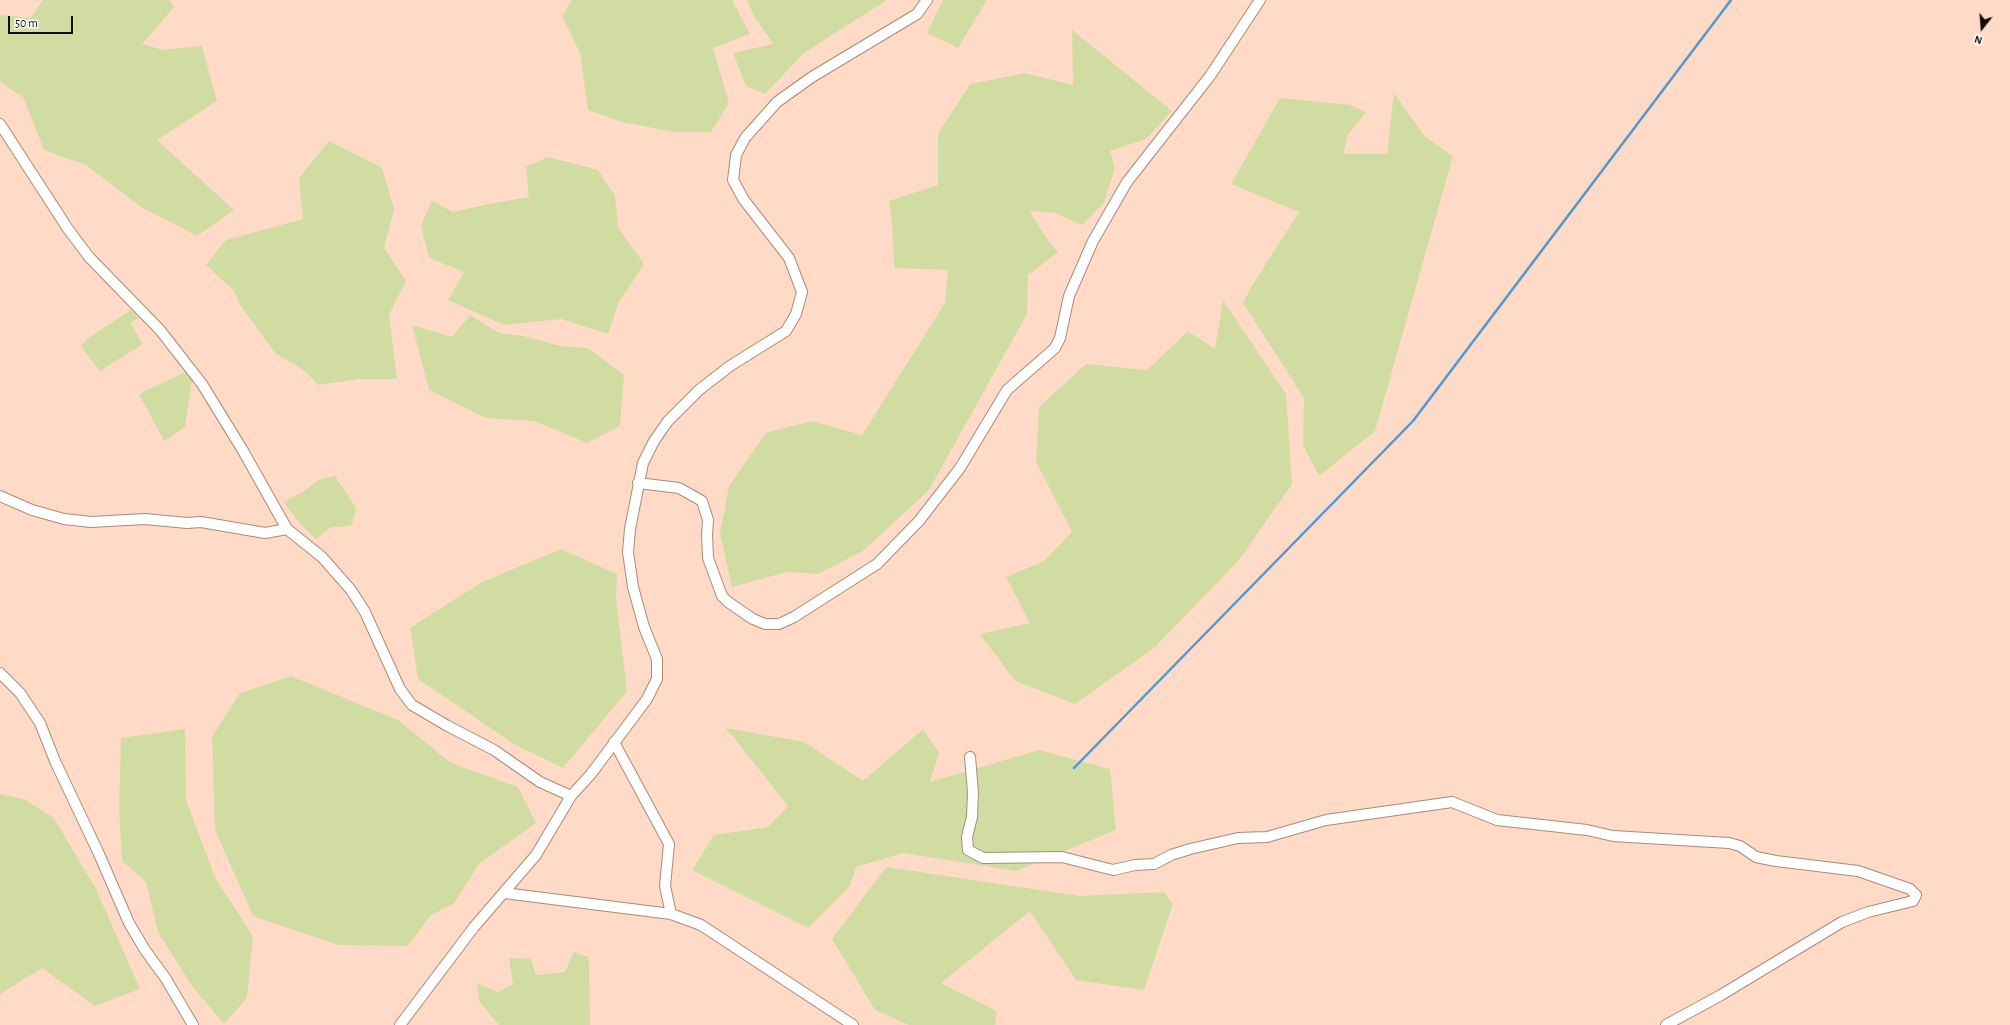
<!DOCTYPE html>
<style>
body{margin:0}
#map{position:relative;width:2010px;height:1025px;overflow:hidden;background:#ffdbc7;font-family:"Alegreya Sans",sans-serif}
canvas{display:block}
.north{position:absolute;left:1962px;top:8px;width:40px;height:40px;-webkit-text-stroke:3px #fff;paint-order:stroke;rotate:197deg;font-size:11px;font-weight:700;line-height:16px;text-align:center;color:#170b05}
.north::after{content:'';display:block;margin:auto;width:14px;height:18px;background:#170b05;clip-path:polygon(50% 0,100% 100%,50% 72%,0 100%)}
.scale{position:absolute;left:8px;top:16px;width:65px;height:18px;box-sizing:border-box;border:2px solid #170b05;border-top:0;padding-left:5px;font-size:12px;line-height:14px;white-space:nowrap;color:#170b05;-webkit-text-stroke:3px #fff;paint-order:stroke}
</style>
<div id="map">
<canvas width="2010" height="1025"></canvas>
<div class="north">N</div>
<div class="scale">50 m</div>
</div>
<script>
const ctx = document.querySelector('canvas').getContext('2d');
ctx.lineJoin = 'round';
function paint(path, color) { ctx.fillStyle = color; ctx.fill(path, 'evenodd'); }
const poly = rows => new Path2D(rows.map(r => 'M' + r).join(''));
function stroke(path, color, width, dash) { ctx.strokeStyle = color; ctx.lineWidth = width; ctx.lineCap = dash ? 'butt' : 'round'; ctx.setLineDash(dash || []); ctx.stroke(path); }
paint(poly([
 [43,0,169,0,174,7,142,44,163,50,202,46,217,101,157,140,234,210,197,236,141,207,86,165,44,150,23,97,0,82,0,15,31,18],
 [572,0,732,0,750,34,713,48,729,103,711,132,675,132,622,122,588,110,580,53,562,16],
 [747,0,887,0,804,53,765,94,746,86,733,53,773,44,754,16],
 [943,0,987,0,958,48,927,33],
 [1072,30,1172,111,1146,139,1110,151,1115,168,1104,203,1082,225,1055,213,1030,211,1046,238,1058,252,1028,275,1027,314,929,490,863,551,818,574,787,572,732,587,720,533,729,486,766,433,811,421,862,435,945,303,948,270,894,268,892,222,889,201,938,185,938,134,970,84,1025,73,1073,85],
 [1394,93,1425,137,1453,156,1375,431,1319,476,1303,445,1304,398,1243,303,1253,284,1299,212,1231,184,1280,98,1351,105,1366,112,1348,135,1343,154,1387,154],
 [329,141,382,168,394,209,384,248,406,281,389,315,397,379,360,379,318,385,305,371,275,353,241,306,233,290,206,265,226,240,303,219,299,178],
 [548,157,598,170,615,196,618,227,644,264,619,302,608,334,561,319,504,325,448,300,464,272,429,258,421,225,432,201,453,212,489,204,529,197,526,167],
 [1223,300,1286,394,1292,484,1239,560,1154,648,1075,704,1015,681,980,634,1030,623,1006,577,1044,561,1072,532,1036,462,1039,407,1086,364,1147,370,1188,331,1215,349],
 [131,310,139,318,130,323,143,344,100,371,81,346,88,338],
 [470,315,499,333,523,336,561,346,588,348,624,375,620,426,587,443,534,421,486,418,429,390,412,325,452,337],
 [185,372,192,380,185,427,164,441,139,394],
 [335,476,356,508,352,525,342,527,331,527,316,539,300,524,284,502,303,492,318,480],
 [561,549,617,574,616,601,627,691,563,768,514,744,418,679,410,628,482,582],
 [291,676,398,720,451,763,518,787,536,823,479,864,454,903,430,916,408,946,338,945,253,916,215,830,212,737,240,693],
 [726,728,804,742,863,781,923,729,939,753,930,782,1039,750,1110,769,1116,830,1016,871,903,853,856,867,850,886,808,928,692,870,714,835,768,827,788,806],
 [185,729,186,800,215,877,253,937,247,998,224,1024,192,986,158,932,146,882,122,861,119,811,121,738],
 [0,794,24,799,54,818,96,889,140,989,95,1006,42,968,0,994],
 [886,867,1080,896,1164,892,1173,904,1144,990,1076,980,1030,911,941,983,997,1011,995,1025,909,1025,875,1010,832,939],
 [574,952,589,957,590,1025,499,1025,479,1001,477,983,498,992,513,984,509,958,531,959,536,975,565,972]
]), '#d1dca3');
stroke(poly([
 [1074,768,1413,421,1731,0]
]), '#4d99d5', 2.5);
const minor = poly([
 [0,124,68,229,89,257,160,330,202,384,242,449,287,529,322,557,351,590,365,612,400,689,412,705,446,725,494,750,540,782,571,796],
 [638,483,679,488,702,501,708,520,707,535,708,558,722,596,728,602,753,619,765,624,779,624,794,617,877,564,919,521,960,468,1007,390,1055,348,1060,338,1069,296,1093,241,1127,182,1210,76,1260,0],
 [0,496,32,510,64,519,91,522,145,519,187,523,201,522,265,533,287,529],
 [0,673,20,693,40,723,55,761,99,854,129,923,145,950,166,979,193,1025],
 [614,742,669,844,665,886,671,914],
 [970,757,973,793,972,817,967,837,968,850,983,858,1062,857,1113,870,1135,865,1154,864,1171,855,1190,849,1238,838,1267,837,1326,820,1452,802,1497,820,1587,830,1613,836,1729,843,1740,846,1756,857,1776,861,1858,871,1910,889,1916,895,1913,901,1868,912,1842,922,1721,995,1666,1025],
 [504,893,671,914,701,925,853,1025],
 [400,1025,474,927,536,855,571,796,591,774,647,699,657,679,657,659,644,627,633,587,628,552,630,529,643,463,654,441,668,421,699,390,730,366,786,331,796,314,802,292,789,258,744,200,733,180,736,155,745,138,777,102,812,77,917,14,927,0]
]);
stroke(minor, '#ab8a77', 12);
stroke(minor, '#fff', 10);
</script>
